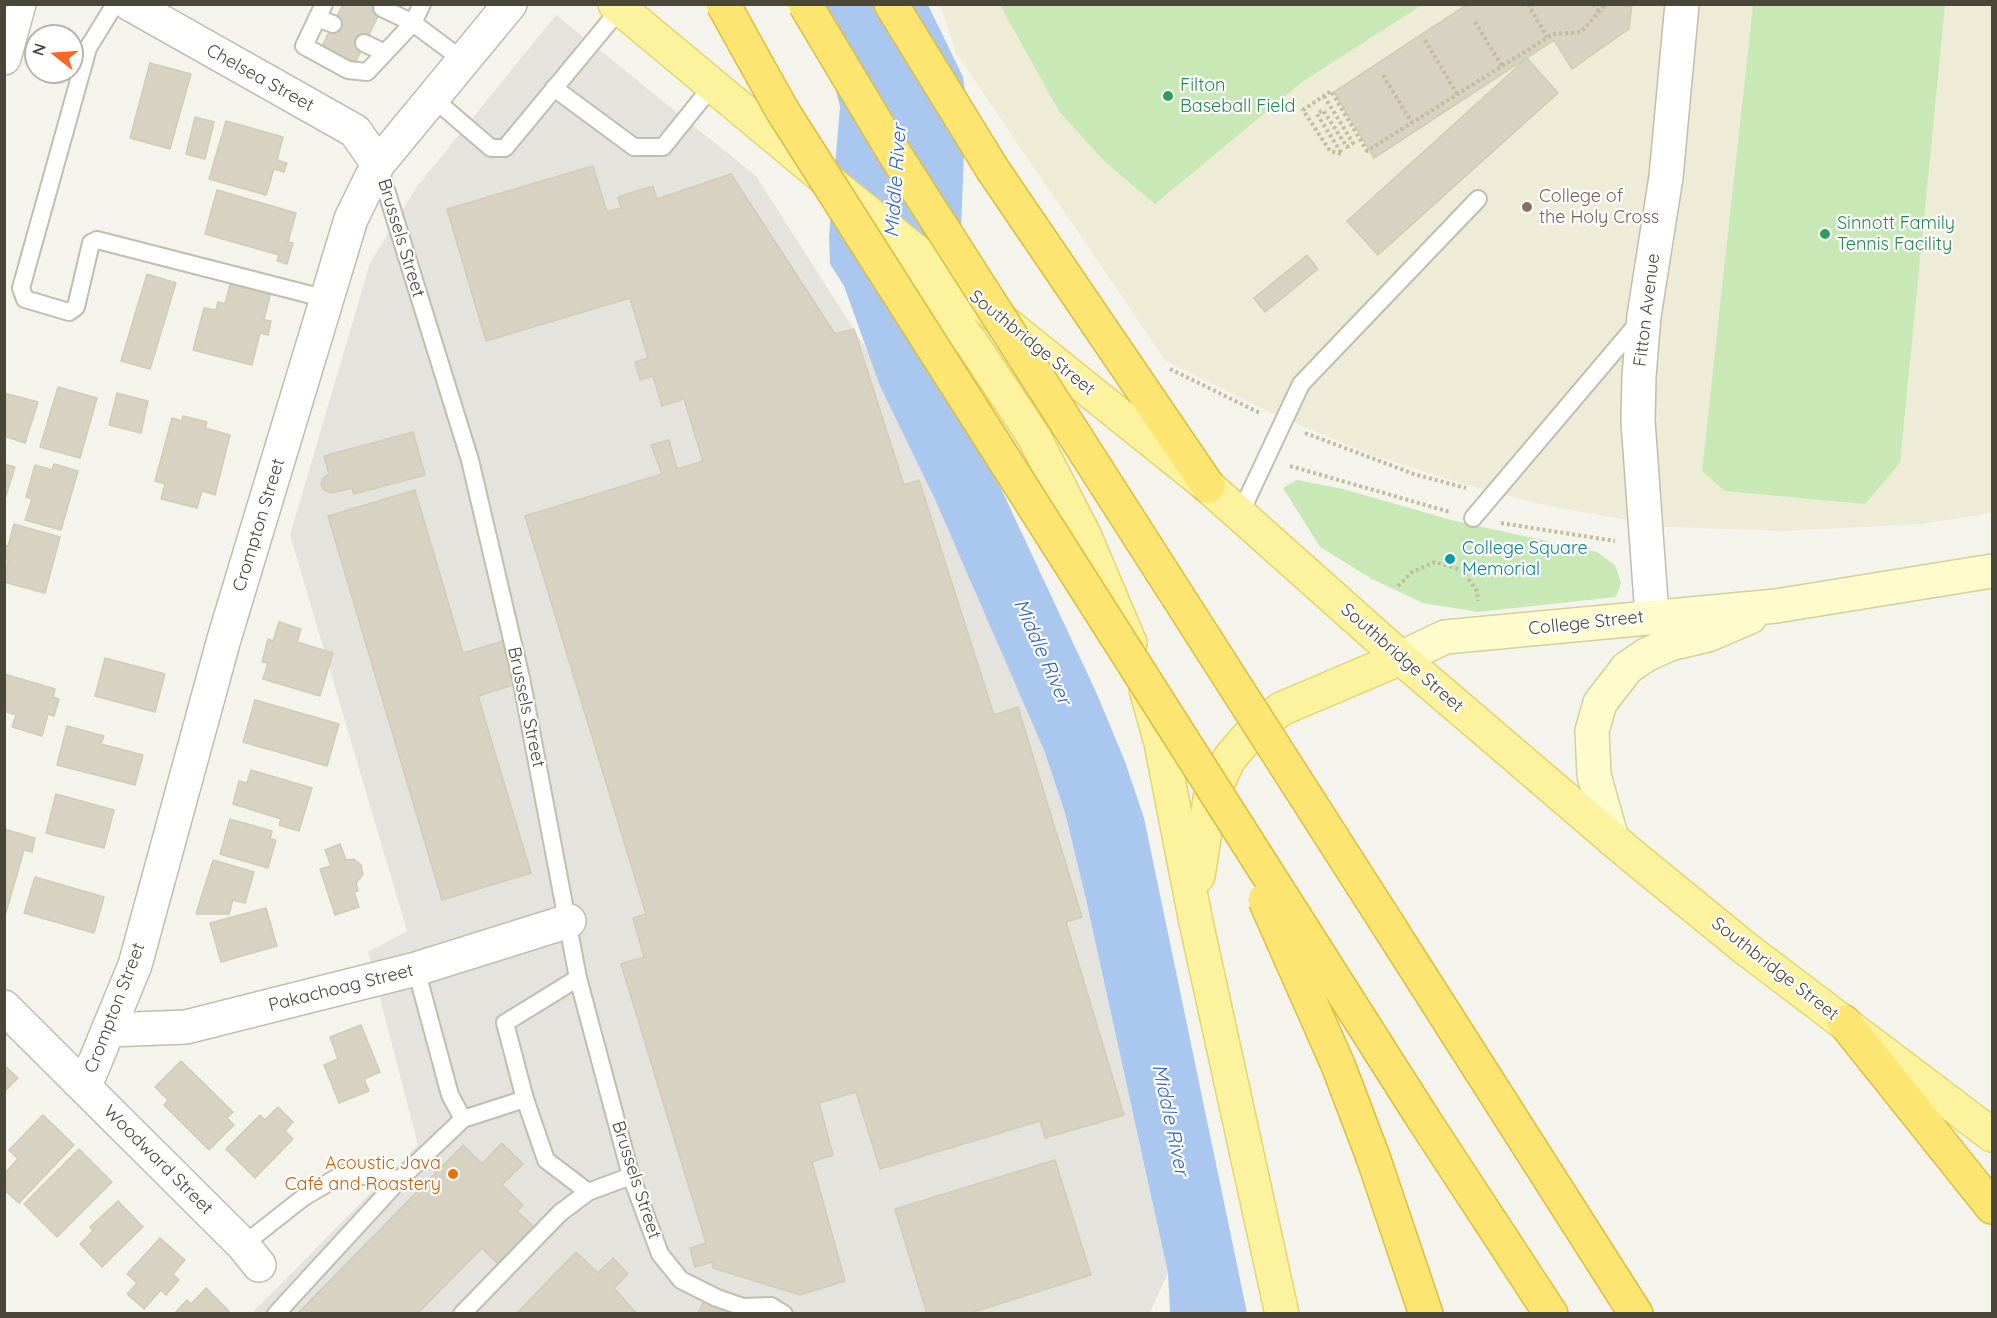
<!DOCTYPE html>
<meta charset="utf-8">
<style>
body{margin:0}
#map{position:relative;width:1997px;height:1318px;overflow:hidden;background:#f5f4ec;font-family:Quicksand,sans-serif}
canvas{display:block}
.frame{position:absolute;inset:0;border:6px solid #4a4739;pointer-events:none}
.north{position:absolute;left:24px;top:24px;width:60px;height:60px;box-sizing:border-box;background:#fff;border:2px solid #b7b5b0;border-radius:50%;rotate:287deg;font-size:16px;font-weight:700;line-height:24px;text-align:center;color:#4a4739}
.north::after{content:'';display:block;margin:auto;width:21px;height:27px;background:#f76822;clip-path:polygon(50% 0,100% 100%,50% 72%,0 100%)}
</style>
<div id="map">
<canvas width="1997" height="1318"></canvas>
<div class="frame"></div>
<div class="north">N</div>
</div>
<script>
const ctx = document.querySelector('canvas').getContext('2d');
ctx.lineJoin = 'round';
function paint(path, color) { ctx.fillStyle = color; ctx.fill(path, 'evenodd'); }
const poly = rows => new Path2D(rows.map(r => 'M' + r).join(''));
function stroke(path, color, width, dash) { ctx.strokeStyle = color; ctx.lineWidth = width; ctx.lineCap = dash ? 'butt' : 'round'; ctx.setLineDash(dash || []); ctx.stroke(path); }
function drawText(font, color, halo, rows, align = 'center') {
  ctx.font = font + ' Quicksand,sans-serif'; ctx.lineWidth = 4.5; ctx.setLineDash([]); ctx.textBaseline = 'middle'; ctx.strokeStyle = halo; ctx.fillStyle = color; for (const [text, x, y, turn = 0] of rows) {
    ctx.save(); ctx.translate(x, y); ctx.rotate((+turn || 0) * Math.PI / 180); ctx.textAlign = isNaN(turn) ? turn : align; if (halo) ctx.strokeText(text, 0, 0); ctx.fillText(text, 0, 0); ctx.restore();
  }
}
paint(poly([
 [556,15,756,176,876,364,1022,697,1044,750,1065,813,1085,895,1168,1273,1149,1314,251,1314,418,1145,368,952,407,931,290,535,370,263,416,188]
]), '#e5e3dd');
paint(poly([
 [940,5,1992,5,1992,513,1922,524,1784,531,1668,527,1543,505,1461,483,1372,455,1278,416,1166,361,956,53]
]), '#eeecd6');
paint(poly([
 [1000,5,1422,5,1302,82,1155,204,1104,161,1059,111],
 [1753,5,1945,5,1900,463,1865,504,1725,491,1702,471],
 [1297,480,1343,489,1455,521,1597,552,1615,565,1621,583,1616,597,1478,612,1423,603,1372,579,1320,547,1283,488]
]), '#c8e9b6');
paint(poly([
 [816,5,928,5,963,77,966,99,955,390,1096,692,1124,759,1144,818,1247,1313,1170,1313,1168,1273,1085,895,1065,813,1044,750,934,497,880,386,844,286,830,264,829,236,840,107]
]), '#aac7f0');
const building = poly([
 [343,4,384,4,355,63,322,46,343,4],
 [1468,4,1632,4,1629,29,1572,69,1554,40,1374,158,1334,92,1468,4],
 [1527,58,1558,93,1378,255,1347,221,1527,58],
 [150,63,191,74,170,149,130,138,150,63],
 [195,117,214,122,205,159,186,154,195,117],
 [226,121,283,137,277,160,287,163,284,172,274,169,266,195,209,179,226,121],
 [593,166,607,212,621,208,618,197,653,186,657,199,731,174,835,334,854,329,904,485,919,480,994,715,1018,707,1082,917,1066,922,1124,1115,1045,1138,1040,1121,880,1169,856,1092,819,1103,833,1155,812,1162,845,1281,800,1295,713,1268,712,1262,695,1267,690,1248,706,1243,621,964,644,957,633,918,646,914,525,516,662,474,651,445,669,440,677,469,703,461,684,399,662,406,653,376,640,380,635,362,648,358,630,298,486,341,447,209,593,166],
 [217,190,296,213,288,242,293,243,287,264,277,261,279,255,205,234,217,190],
 [1307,255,1318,269,1265,312,1254,298,1307,255],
 [147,274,176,283,150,369,121,361,147,274],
 [231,281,271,291,264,320,271,321,268,335,260,333,252,365,193,350,204,308,216,310,218,302,225,304,231,281],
 [58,387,97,398,80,458,40,447,58,387],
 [4,393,38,402,25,443,4,436,4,393],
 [117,393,148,401,141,433,109,425,117,393],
 [183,416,207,422,205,428,230,435,215,495,202,491,197,508,161,499,165,484,155,481,172,418,182,421,183,416],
 [413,432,425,475,354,494,352,488,332,493,324,490,321,484,323,478,329,474,324,456,413,432],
 [4,464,15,467,4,502,4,464],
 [54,464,78,471,61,530,25,520,32,499,26,497,35,465,52,470,54,464],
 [415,490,463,653,503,641,516,684,478,696,531,873,442,900,328,516,415,490],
 [14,524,60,537,45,593,4,582,8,560,4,559,4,545,8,546,14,524],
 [279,622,301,629,297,642,333,653,320,696,263,679,268,663,262,662,268,639,273,641,279,622],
 [105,658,165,674,155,712,95,696,105,658],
 [4,674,55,689,53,697,59,699,54,716,48,714,42,736,12,727,16,715,4,711,4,674],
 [255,700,339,724,327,766,243,742,255,700],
 [67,726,104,736,101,744,143,755,135,785,57,765,67,726],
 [251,770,312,788,299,831,279,825,281,819,233,804,239,781,247,783,251,770],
 [56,794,114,810,104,848,46,833,56,794],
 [230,819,272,831,270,839,276,840,268,868,220,854,230,819],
 [4,829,35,838,32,852,24,850,5,916,4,829],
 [340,844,346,860,354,859,361,865,363,875,356,883,358,891,354,892,359,907,335,915,320,869,331,866,325,850,340,844],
 [213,860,254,872,245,903,233,900,229,914,196,914,213,860],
 [35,877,104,897,94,933,24,913,35,877],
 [266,908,277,946,221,962,210,923,266,908],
 [361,1025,380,1072,364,1079,369,1091,339,1103,324,1065,338,1059,330,1037,361,1025],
 [181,1061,233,1112,227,1118,234,1125,209,1150,164,1105,168,1100,155,1087,181,1061],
 [4,1065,18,1078,4,1092,4,1065],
 [278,1107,293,1122,285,1131,293,1139,255,1178,226,1149,260,1115,265,1120,278,1107],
 [43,1115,74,1145,19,1203,4,1190,4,1174,18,1159,9,1150,43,1115],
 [502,1143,523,1164,502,1185,523,1205,517,1211,535,1228,499,1265,482,1248,417,1314,297,1314,463,1145,482,1164,502,1143],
 [79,1149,112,1182,57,1237,24,1204,79,1149],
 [1055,1160,1091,1275,967,1314,927,1314,895,1209,1055,1160],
 [118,1201,143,1227,102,1267,80,1244,93,1231,90,1227,118,1201],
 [160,1238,185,1260,173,1274,179,1280,166,1295,161,1290,144,1309,127,1294,137,1283,127,1274,160,1238],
 [576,1252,598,1273,613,1258,628,1274,614,1288,637,1314,516,1314,576,1252],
 [206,1288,229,1311,226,1314,174,1314,187,1300,191,1304,206,1288],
 [706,1298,732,1314,697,1314,706,1298]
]);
paint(building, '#d7d2c1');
stroke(building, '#d2ccb4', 1.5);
const lane = poly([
 [115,4,88,48,21,288,25,299,69,312,76,307,91,243,97,240,327,299],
 [324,4,304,46,348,70,367,72,413,23,464,61],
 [382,8,413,23,422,4],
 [317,18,333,24],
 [364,43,385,53],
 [554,88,634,147,663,147,713,85],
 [434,99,491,148,505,148,620,9],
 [378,164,470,460,521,678,578,978,631,1176,660,1254,681,1280,717,1298,743,1307,771,1306,784,1314],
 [1240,514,1301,384,1478,199],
 [1473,518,1639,322],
 [416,969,450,1095,463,1119],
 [578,978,505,1023,525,1099,546,1160,588,1192],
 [243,1245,304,1197,343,1174,400,1179,463,1119,525,1099],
 [276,1314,400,1179],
 [462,1314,560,1213,588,1192,631,1176]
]);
const street = poly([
 [130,4,355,131,378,164],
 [4,58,19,4],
 [1652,616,1638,421,1639,376,1644,316,1666,177,1682,4],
 [4,1007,243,1245,259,1265],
 [108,1030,186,1027,416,969,569,921],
 [85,1086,135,965,224,639,351,219,378,164,510,4]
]);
const secondary = poly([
 [1401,658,1445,637,1776,606,1992,571],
 [1612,839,1594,775,1592,731,1600,703,1627,668,1646,655,1670,644,1708,635,1750,617]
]);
const primary = poly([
 [615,4,817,172,1208,486,1401,658,1630,854,1745,948,1992,1135],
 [908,262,973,345,1034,437,1085,537,1130,643],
 [1146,689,1161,743,1196,922,1282,1314],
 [1198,876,1210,799,1229,759,1252,732,1281,709,1401,658]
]);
const highway = poly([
 [891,4,993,170,1208,486],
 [1390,928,1636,1314],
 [1844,1022,1992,1207],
 [1424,1120,1551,1314],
 [1373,1157,1426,1314]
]);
stroke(lane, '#c1beae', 20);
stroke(street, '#c1beae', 36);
stroke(secondary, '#d4d09c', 36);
stroke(primary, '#e3d56c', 36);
stroke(highway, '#dcbf3f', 36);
stroke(poly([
 [1528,4,1547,37],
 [1593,4,1600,13],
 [1475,22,1502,66],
 [1425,40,1457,94],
 [1383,75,1412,123],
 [1324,96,1353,143,1347,147,1323,110,1317,114,1342,154,1330,151,1303,110,1331,91,1367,151,1553,34,1581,32,1606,4],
 [1170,369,1260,413],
 [1305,433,1414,474,1466,488],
 [1290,466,1450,512],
 [1501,523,1615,541],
 [1398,586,1412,572,1435,562,1462,570,1477,591,1478,601]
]), '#c3bd9f', 4, [3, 3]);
stroke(lane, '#fff', 16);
stroke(street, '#fff', 33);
stroke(secondary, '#fefbcd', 33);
stroke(primary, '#fdf39e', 33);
stroke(highway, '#fce671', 33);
const highwayBridge = poly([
 [723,4,782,110,1424,1120],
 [805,4,896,156,1390,928],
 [1265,900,1338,1065,1373,1157]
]);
stroke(highwayBridge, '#dcbf3f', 36, []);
stroke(highwayBridge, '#fce671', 33);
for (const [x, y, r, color] of [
 [1168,96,6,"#2e9e5b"],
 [1527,207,6,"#8d6e63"],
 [1825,234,6,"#2e9e5b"],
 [1450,559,6,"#0f9aa8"],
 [453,1174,6,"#e8710a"]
]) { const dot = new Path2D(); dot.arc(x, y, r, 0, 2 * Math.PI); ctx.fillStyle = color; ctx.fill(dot); stroke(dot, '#fff', 2); }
drawText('18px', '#4a4739', '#fff', [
 ["Chelsea Street",260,78,29],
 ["Brussels Street",401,238,73],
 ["Fitton Avenue",1647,310,-83],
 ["Southbridge Street",1032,343,39],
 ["Crompton Street",259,525,-73],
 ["College Street",1586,623,-6],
 ["Southbridge Street",1402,658,41],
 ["Brussels Street",526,707,78],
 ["Southbridge Street",1775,969,38],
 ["Pakachoag Street",341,988,-14],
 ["Crompton Street",115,1008,-69],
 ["Woodward Street",158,1160,45],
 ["Brussels Street",636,1180,72]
]);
drawText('18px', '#27864d', '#fff', [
 ["Filton",1180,86],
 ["Baseball Field",1180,107],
 ["Sinnott Family",1837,224],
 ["Tennis Facility",1837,245]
], 'left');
drawText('18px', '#785e54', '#fff', [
 ["College of",1539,197],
 ["the Holy Cross",1539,218]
], 'left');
drawText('18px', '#0d838f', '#fff', [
 ["College Square",1462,549],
 ["Memorial",1462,570]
], 'left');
drawText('18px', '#c56008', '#fff', [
 ["Acoustic Java",441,1164],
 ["Café and Roastery",441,1185]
], 'right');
drawText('italic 20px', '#3266b6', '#fff', [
 ["Middle River",896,181,-86],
 ["Middle River",1042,652,66],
 ["Middle River",1170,1120,78]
]);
</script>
